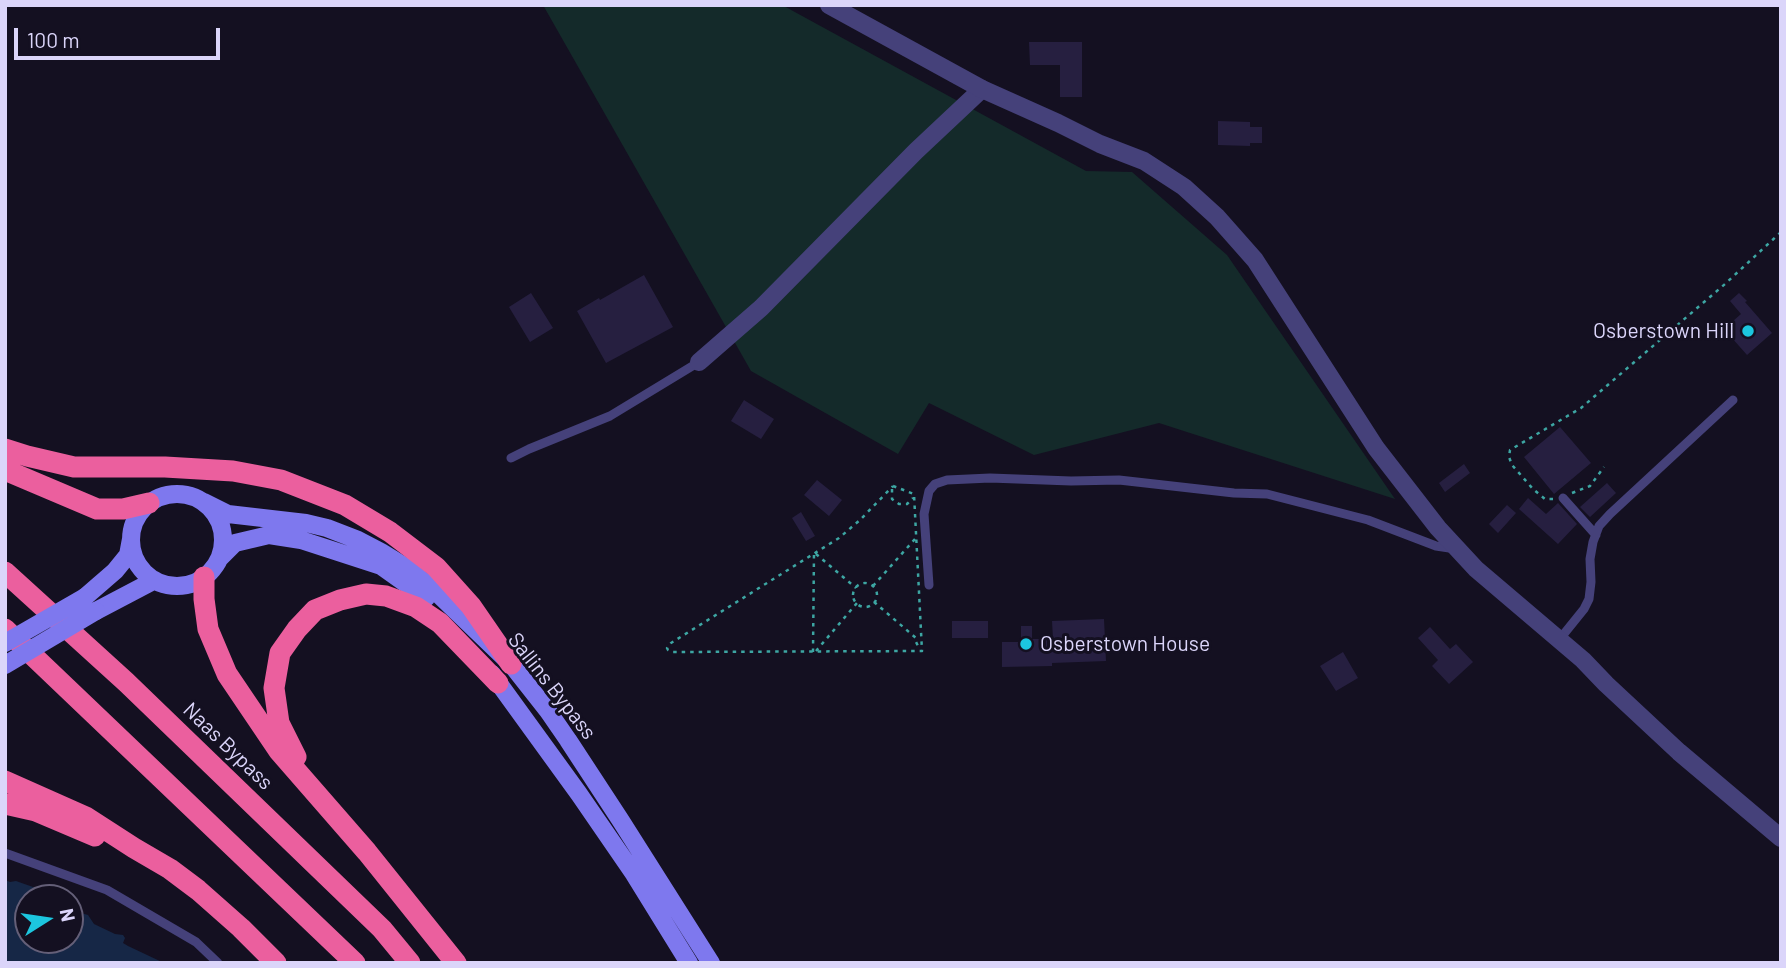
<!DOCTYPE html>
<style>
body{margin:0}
#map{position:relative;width:1786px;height:968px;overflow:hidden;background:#141021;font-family:Barlow,sans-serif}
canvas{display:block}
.frame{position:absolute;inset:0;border:7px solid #dbd5fa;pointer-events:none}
.north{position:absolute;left:14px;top:884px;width:70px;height:70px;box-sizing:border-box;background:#141021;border:2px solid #645f78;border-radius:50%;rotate:78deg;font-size:19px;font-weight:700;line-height:28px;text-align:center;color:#dbd5fa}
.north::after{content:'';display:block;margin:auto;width:24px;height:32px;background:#1cc6df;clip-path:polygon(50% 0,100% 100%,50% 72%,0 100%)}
.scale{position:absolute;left:14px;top:28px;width:206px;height:32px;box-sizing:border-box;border:4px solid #dbd5fa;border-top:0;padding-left:9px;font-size:21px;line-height:24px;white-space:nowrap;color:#dbd5fa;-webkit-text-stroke:5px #141021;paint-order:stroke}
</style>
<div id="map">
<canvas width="1786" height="968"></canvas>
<div class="frame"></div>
<div class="north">N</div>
<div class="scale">100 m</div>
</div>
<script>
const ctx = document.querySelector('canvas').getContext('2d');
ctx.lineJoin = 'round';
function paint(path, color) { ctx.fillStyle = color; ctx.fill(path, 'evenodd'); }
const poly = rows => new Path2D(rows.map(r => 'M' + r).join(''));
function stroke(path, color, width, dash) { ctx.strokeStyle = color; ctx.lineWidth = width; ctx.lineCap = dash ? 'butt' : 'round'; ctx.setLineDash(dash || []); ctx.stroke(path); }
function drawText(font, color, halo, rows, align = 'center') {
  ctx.font = font + ' Barlow,sans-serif'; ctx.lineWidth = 6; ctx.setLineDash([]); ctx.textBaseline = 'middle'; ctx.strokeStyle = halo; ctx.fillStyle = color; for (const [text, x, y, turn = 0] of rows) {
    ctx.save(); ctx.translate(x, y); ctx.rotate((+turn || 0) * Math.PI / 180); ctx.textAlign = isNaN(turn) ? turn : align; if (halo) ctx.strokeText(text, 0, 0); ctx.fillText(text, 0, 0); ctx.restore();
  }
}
paint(poly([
 [543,5,782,5,1086,171,1132,172,1227,255,1395,499,1159,423,1034,455,929,403,898,454,751,371]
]), '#142a2a');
paint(poly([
 [5,880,10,882,16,881,50,893,59,898,28,898,28,940,70,940,70,906,81,913,88,915,94,924,115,934,123,935,125,938,123,943,128,946,164,963,5,963]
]), '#162746');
paint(poly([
 [1029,42,1082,42,1082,97,1060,97,1060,65,1030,65],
 [1218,121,1250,122,1250,127,1262,127,1262,143,1250,143,1250,146,1218,145],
 [644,275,673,327,606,363,577,311,599,298,600,300],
 [531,293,553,328,530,342,509,307],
 [1739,293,1747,301,1745,302,1772,333,1747,355,1724,329,1741,314,1730,301],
 [744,400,774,419,761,439,731,421],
 [1560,427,1591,463,1554,494,1524,457],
 [1464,464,1470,473,1445,492,1439,483],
 [817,480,842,500,829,516,804,495],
 [1607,483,1616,493,1590,517,1580,507],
 [1528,498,1546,514,1558,503,1577,524,1558,544,1519,509],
 [1507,505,1516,513,1498,533,1489,524],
 [801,512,815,536,806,541,792,518],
 [1104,619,1106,661,1052,663,1052,666,1002,667,1002,642,1021,642,1021,626,1032,626,1032,639,1053,639,1052,621],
 [952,621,988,621,988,638,952,638],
 [1430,627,1450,649,1456,644,1473,662,1449,684,1432,666,1438,660,1418,638],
 [1343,652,1358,678,1336,691,1320,666]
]), '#261f40');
stroke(poly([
 [893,486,914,494,922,651,673,652,668,650,667,648,671,643,839,538,860,520,893,486],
 [892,489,892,499,899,504,907,504,913,498],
 [1572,493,1590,486,1604,467],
 [1553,499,1545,499,1533,489,1512,465,1509,457,1510,450,1581,408,1725,284,1781,232],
 [816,554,856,588],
 '853 595a12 12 0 1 1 24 0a12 12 0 1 1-24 0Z',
 [873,586,915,539],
 [874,602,916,638,916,642,918,646,921,647],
 [816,651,857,603],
 [813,652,814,553]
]), '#3da6a3', 2.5, [3.5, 5]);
stroke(poly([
 [511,458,529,449,610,416,699,362],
 [1563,498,1596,535],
 [929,585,924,514,929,491,935,484,947,480,990,478,1071,481,1119,480,1234,493,1267,494,1368,520,1436,546,1456,549],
 [1559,640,1584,609,1589,599,1591,582,1590,559,1593,542,1599,526,1610,514,1733,400],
 [5,853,107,890,196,942,218,963]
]), '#45417a', 9);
stroke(poly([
 [699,362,761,308,916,151,982,89]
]), '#45417a', 18);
stroke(poly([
 [829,5,982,89,1058,123,1100,144,1144,161,1184,187,1217,217,1255,260,1376,448,1438,528,1476,569,1583,660,1606,684,1679,752,1781,838]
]), '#45417a', 18);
stroke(poly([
 '131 540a46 46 0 1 1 92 0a46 46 0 1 1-92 0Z',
 [204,502,228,514,306,523,327,528,358,540,381,552,407,568,432,588,511,664,548,711,568,740,621,821,711,963],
 [220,558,235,543,269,535,301,540,381,566,426,598],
 [85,597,115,571,128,555,131,539],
 [96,611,155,580],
 [492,674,579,794,634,874,689,963]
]), '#7e78ee', 18);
stroke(poly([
 [5,449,27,456,74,467,165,467,233,471,281,480,345,505,390,532,436,567,471,606,511,664],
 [5,470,97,509,123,509,149,503],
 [5,572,126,682,382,929,410,963],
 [204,577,204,599,208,629,227,674,279,751,367,852,456,963],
 [5,629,355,963],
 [296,757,279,723,274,688,280,653,297,629,315,610,340,600,366,594,386,596,416,607,440,623,498,683],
 [5,781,86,817,134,848,170,869,198,890,241,928,276,963],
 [5,804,36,811,95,836]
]), '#eb5f9e', 21);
stroke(poly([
 [5,643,85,597],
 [5,665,96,611]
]), '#7e78ee', 18);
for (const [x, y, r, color] of [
 [1748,331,7,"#1cc6df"],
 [1026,644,7,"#1cc6df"]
]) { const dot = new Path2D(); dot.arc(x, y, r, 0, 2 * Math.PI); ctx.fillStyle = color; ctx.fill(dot); stroke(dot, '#141021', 2.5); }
drawText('21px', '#dbd5fa', '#141021', [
 ["Osberstown Hill",1734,331],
 ["Osberstown House",1040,644,"left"]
], 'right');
drawText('21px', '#dbd5fa', '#141021', [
 ["Sallins Bypass",552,686,52],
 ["Naas Bypass",228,746,44]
]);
</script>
